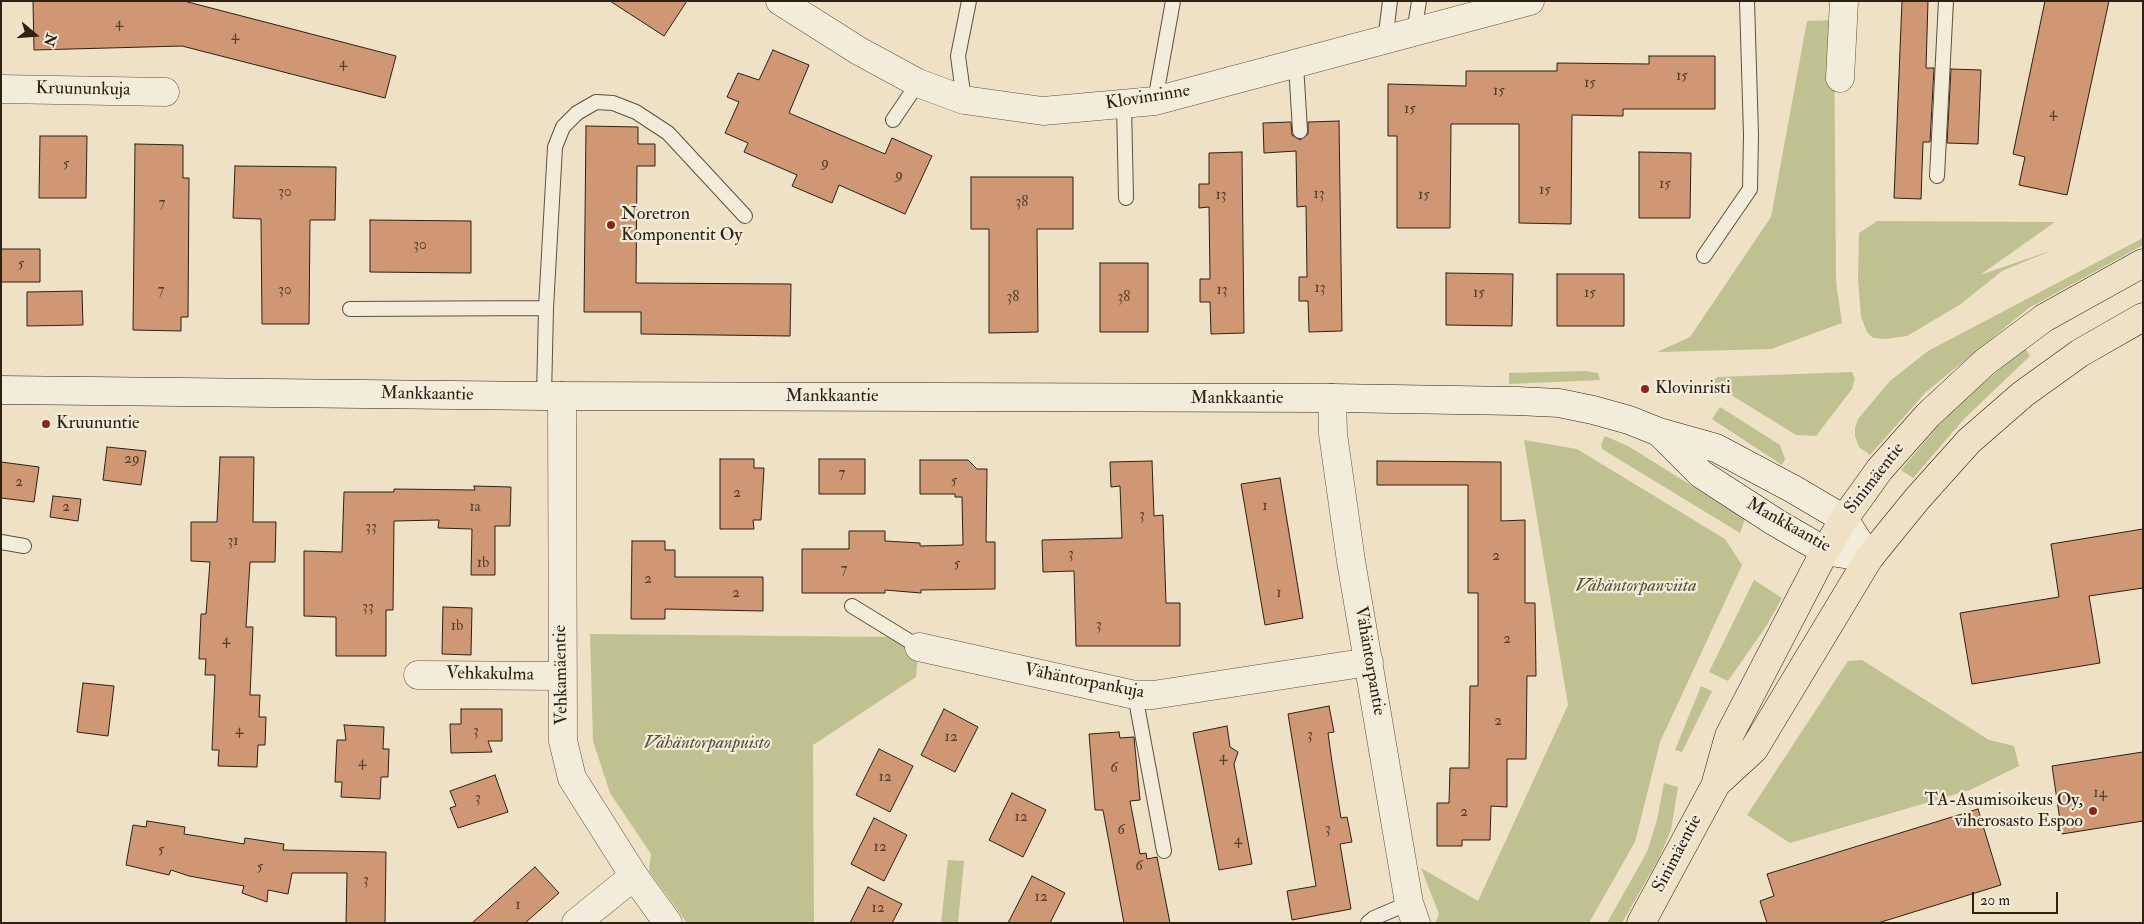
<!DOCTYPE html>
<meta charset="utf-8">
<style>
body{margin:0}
#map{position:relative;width:2144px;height:924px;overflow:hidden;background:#eee1c6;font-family:"IM FELL Double Pica",serif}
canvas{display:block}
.frame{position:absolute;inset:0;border:2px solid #2d2115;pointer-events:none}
.north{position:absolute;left:10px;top:10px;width:50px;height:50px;-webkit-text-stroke:4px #f4ecda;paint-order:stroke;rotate:108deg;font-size:14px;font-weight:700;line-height:20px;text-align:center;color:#2d2115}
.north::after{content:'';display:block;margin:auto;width:18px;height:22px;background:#2d2115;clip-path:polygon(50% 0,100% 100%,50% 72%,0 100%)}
.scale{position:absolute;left:1972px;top:892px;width:86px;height:22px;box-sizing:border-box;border:2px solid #2d2115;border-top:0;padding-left:6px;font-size:15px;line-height:18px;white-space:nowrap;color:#2d2115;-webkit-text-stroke:4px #f4ecda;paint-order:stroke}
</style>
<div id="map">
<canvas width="2144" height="924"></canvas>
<div class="frame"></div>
<div class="north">N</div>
<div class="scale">20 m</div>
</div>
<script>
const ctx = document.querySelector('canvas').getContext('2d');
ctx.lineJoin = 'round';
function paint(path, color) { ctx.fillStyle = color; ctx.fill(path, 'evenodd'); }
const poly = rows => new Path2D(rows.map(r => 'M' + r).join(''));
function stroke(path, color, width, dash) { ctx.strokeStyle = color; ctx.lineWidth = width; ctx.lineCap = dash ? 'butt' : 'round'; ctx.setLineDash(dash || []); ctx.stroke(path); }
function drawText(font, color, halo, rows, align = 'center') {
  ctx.font = font + ' "IM FELL Double Pica",serif'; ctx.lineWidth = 4.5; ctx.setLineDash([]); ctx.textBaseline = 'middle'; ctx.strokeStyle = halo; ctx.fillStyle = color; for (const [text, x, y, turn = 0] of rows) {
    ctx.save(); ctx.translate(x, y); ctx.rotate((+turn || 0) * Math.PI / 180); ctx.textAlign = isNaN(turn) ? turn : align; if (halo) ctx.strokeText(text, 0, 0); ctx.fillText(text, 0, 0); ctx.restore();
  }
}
paint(poly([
 [1834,20,1836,282,1842,323,1771,349,1657,352,1690,337,1771,217,1807,21],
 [1877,221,2055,222,1980,275,2053,250,2002,271,1961,304,1907,336,1886,339,1873,338,1867,332,1861,317,1858,278,1859,233],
 [2143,238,2143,245,2029,308,1926,392,1870,455,1859,447,1855,436,1855,428,1858,419,1890,381,1928,351],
 [2025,348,2030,356,1964,419,1913,478,1901,470,1952,410],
 [1585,371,1598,373,1600,380,1509,384,1509,373],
 [1852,372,1855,379,1852,389,1816,436,1796,435,1715,385,1713,381,1717,377],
 [1720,407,1780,445,1785,459,1782,465,1712,419],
 [1605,436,1628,446,1745,519,1740,533,1602,449,1601,444],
 [1524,440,1577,449,1725,539,1742,565,1660,742,1635,842,1589,923,1435,923,1439,914,1421,868,1478,901,1568,705],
 [1754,580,1782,598,1767,625,1728,681,1709,672],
 [590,634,892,637,918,652,916,677,813,745,814,923,687,923,649,871,651,854,610,793,593,741],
 [1862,660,1989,740,2014,746,2019,766,1970,790,1790,843,1747,815,1848,661],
 [1701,686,1712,691,1682,752,1675,750],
 [1664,783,1678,787,1671,830,1659,858,1622,923,1607,923,1647,852,1657,820],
 [948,860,964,861,958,923,941,923]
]), '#c0c190');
const building = poly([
 [33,1,184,1,396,56,385,98,182,46,34,50,33,1],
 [610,1,687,1,664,36,610,1],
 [1902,1,1928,1,1926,68,1934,68,1930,142,1923,142,1921,199,1894,198,1902,1],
 [2045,1,2109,1,2067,195,2019,185,2025,157,2013,154,2045,1],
 [773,50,809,65,789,113,885,154,892,138,932,156,905,214,839,185,832,203,792,186,797,175,744,152,748,143,725,133,739,102,727,97,738,73,759,80,773,50],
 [1649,56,1715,56,1715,109,1623,109,1623,116,1572,115,1571,224,1519,223,1519,124,1451,124,1450,228,1397,228,1397,136,1388,136,1388,84,1466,86,1466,71,1557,71,1557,63,1649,64,1649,56],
 [1951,69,1981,70,1978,144,1947,143,1951,69],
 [1339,121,1342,331,1309,332,1308,301,1299,301,1299,277,1307,277,1306,206,1297,207,1296,151,1264,153,1263,123,1291,122,1292,135,1300,140,1308,134,1308,122,1339,121],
 [586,126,638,127,638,144,655,144,655,166,637,166,636,283,791,284,790,336,641,334,641,312,584,312,586,126],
 [40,136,87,136,86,198,39,198,40,136],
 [135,144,183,145,183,178,189,178,188,317,181,317,181,331,133,330,135,144],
 [1242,152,1244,333,1211,334,1210,302,1200,302,1200,279,1210,279,1209,207,1199,208,1199,184,1209,184,1209,153,1242,152],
 [1639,152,1691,153,1690,218,1639,218,1639,152],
 [235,166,336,167,335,220,310,220,309,324,262,324,261,219,233,218,235,166],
 [971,177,1073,177,1073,229,1037,229,1038,332,989,333,989,229,971,229,971,177],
 [370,220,471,221,471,273,370,272,370,220],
 [1,249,40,249,40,282,1,282,1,249],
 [1100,263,1148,263,1148,332,1100,332,1100,263],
 [1446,273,1513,274,1512,326,1446,325,1446,273],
 [1557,274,1624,274,1624,326,1557,326,1557,274],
 [82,291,83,325,27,326,27,292,82,291],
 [107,447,146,451,141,485,103,480,107,447],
 [220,457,254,457,253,522,276,522,275,562,250,562,246,627,253,627,250,695,260,695,259,717,266,717,265,745,258,745,257,767,218,766,219,750,212,750,215,675,205,675,206,659,199,659,201,614,206,614,210,562,191,561,191,522,217,522,220,457],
 [720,459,754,459,754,468,764,468,761,520,753,520,754,529,720,529,720,459],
 [819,459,865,459,865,494,819,494,819,459],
 [920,460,968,460,977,469,987,469,986,542,995,542,995,589,921,590,921,593,885,590,885,593,802,593,802,549,849,549,849,531,885,531,885,541,920,543,920,546,963,545,962,497,955,497,955,494,920,494,920,460],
 [1152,461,1154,516,1163,515,1166,603,1180,603,1180,646,1076,646,1074,571,1043,572,1042,540,1122,538,1120,486,1111,487,1110,462,1152,461],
 [1377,461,1501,462,1501,521,1525,520,1525,603,1535,603,1536,676,1527,676,1526,759,1507,759,1507,807,1491,806,1490,840,1462,840,1462,846,1437,846,1437,803,1449,803,1450,768,1469,768,1470,686,1478,686,1478,593,1468,593,1468,485,1377,485,1377,461],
 [1,462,39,467,34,502,1,498,1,462],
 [1280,478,1303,618,1265,625,1241,484,1280,478],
 [474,486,511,487,510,526,495,526,495,575,471,575,472,529,438,528,439,520,394,521,393,610,386,610,386,656,336,656,336,617,304,616,304,551,342,552,344,492,394,492,394,489,475,490,474,486],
 [53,496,81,499,78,521,50,517,53,496],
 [2143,529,2143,588,2089,596,2100,663,1972,684,1960,613,2059,597,2051,544,2143,529],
 [632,541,665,541,665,550,675,550,675,577,763,577,763,611,665,609,665,619,631,619,632,541],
 [443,607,472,608,471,655,442,654,443,607],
 [83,683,114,686,108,736,77,732,83,683],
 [1329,706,1334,732,1328,733,1332,762,1341,818,1347,817,1352,842,1340,844,1351,909,1292,920,1287,891,1316,886,1288,714,1329,706],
 [461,709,502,709,502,741,488,741,492,752,451,753,450,724,461,724,461,709],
 [944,709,978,727,955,772,921,755,944,709],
 [344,725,384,727,383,749,389,749,388,777,381,777,380,799,341,797,342,782,335,782,337,740,346,740,344,725],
 [1227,726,1230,747,1238,752,1234,764,1252,864,1219,870,1193,733,1227,726],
 [1119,732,1120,738,1134,737,1140,800,1130,801,1140,854,1146,853,1147,859,1157,857,1170,923,1124,923,1103,810,1095,810,1089,734,1119,732],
 [879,749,913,766,890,812,856,795,879,749],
 [2143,752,2143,821,2062,834,2052,766,2143,752],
 [495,775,508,812,458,828,450,808,456,806,450,791,495,775],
 [1012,793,1046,810,1023,857,989,840,1012,793],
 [1978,809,2001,885,1878,923,1767,923,1760,901,1774,896,1767,874,1978,809],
 [874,818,907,835,884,881,851,864,874,818],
 [147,821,185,827,184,834,197,836,244,844,245,838,284,844,283,850,386,852,385,923,346,923,347,873,292,873,288,894,268,890,267,902,242,893,244,886,189,876,171,870,169,875,126,865,133,825,146,827,147,821],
 [535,867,559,893,525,923,472,923,535,867],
 [1032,876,1065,893,1050,923,1008,923,1032,876],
 [868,887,902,904,892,923,850,923,868,887]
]);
paint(building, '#cf9774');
stroke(building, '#2d2115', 1);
const lane = poly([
 [1414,33,1419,1],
 [1385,41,1390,1],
 [1296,64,1300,131],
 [964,100,958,56,969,1],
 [1155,101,1173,1],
 [1124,104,1126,198],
 [893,120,918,83],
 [1937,176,1946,1],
 [1704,256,1750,189,1751,135,1747,1],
 [350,309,546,308],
 [544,396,546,308,555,147,563,127,577,113,596,102,613,103,636,112,668,133,745,216],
 [1,542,24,546],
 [852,606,919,647],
 [1135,695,1164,851],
 [1368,923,1374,918,1409,903]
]);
const street = poly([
 [780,1,859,51,918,83,964,100,1043,111,1155,101,1530,1],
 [1840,78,1844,1],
 [1,89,165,92],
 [562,396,563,741,572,778,634,876,668,923],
 [1332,398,1333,434,1351,561,1409,903,1416,923],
 [919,647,1135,695,1153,695,1369,662],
 [418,675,562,676],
 [576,923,634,876]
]);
const secondary = poly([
 [1,390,544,396,1332,398,1517,401,1559,403,1593,410,1629,420,1659,432,1716,448,1793,489,1844,519,1869,558],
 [1660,433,1701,474,1775,522,1825,551,1869,558]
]);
const primary = poly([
 [1716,784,1754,749,1869,558,1917,499,1969,441,2023,394,2080,353,2143,317],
 [1641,923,1715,786,1729,736,1825,551,1844,519,1880,469,1928,415,1985,362,2044,318,2143,263]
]);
stroke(lane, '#5d5141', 16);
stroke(street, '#5d5141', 29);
stroke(secondary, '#2d2115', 29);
stroke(primary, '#2d2115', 29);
stroke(lane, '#f4ecda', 14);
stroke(street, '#f4ecda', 28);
stroke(secondary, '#f4ecda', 28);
stroke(primary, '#eee1c6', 28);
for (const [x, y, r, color] of [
 [611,225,5,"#8f2418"],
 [1645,389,5,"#8f2418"],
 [46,424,5,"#8f2418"],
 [2093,811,5,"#8f2418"]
]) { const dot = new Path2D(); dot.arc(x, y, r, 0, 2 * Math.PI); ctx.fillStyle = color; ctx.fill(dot); stroke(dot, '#f4ecda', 2); }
drawText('15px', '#563e2d', null, [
 ["4",119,24],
 ["4",235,37],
 ["4",343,64],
 ["15",1682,77],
 ["15",1590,84],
 ["15",1499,92],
 ["15",1410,110],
 ["4",2053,114],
 ["9",825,164],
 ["5",66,165],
 ["9",899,176],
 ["15",1665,185],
 ["15",1545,191],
 ["30",285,193],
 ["13",1319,195],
 ["13",1221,196],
 ["15",1424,196],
 ["38",1022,203],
 ["7",162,204],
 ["30",420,246],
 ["5",21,265],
 ["13",1320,289],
 ["7",161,291],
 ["30",285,291],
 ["13",1222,291],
 ["15",1479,294],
 ["15",1590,294],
 ["38",1013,298],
 ["38",1124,298],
 ["29",132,460],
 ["7",842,474],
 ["5",954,482],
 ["2",19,483],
 ["2",737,494],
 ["1",1265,507],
 ["2",66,508],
 ["1a",475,508],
 ["3",1142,516],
 ["33",371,528],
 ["31",233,542],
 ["3",1071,555],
 ["2",1496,557],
 ["1b",483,564],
 ["5",957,565],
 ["7",844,570],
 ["2",648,580],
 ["2",736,594],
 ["1",1279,594],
 ["33",368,608],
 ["3",1099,626],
 ["1b",457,627],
 ["2",1507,640],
 ["4",226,641],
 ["2",1498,722],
 ["4",239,731],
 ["3",476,732],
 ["3",1310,736],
 ["12",951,738],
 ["4",1223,758],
 ["4",362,763],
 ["6",1114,769],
 ["12",885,778],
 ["14",2100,794],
 ["3",478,799],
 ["2",1464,813],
 ["12",1021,818],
 ["3",1328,830],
 ["6",1121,831],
 ["4",1238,841],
 ["12",880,848],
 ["5",161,851],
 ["6",1139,867],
 ["5",260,868],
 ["3",366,881],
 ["12",1041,898],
 ["1",518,906],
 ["12",878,909]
]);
drawText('18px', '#2d2115', '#f4ecda', [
 ["Kruununkuja",83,90,1],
 ["Klovinrinne",1148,98,-9],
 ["Mankkaantie",427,395,1],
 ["Mankkaantie",832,397],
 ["Mankkaantie",1237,399],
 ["Sinimäentie",1875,479,-52],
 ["Mankkaantie",1788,526,29],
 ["Vähäntorpantie",1369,661,80],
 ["Vehkakulma",490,675,1],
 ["Vehkamäentie",562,675,-91],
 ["Vähäntorpankuja",1084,682,11],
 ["Sinimäentie",1678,854,-62]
]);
drawText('18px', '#2d2115', '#f4ecda', [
 ["Noretron",621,215],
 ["Komponentit Oy",621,236],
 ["Klovinristi",1655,389],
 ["Kruununtie",56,424],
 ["TA-Asumisoikeus Oy,",2083,801,"right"],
 ["viherosasto Espoo",2083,822,"right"]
], 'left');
drawText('italic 18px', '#59513a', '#f4ecda', [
 ["Vähäntorpanviita",1636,587],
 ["Vähäntorpanpuisto",707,744]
]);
</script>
